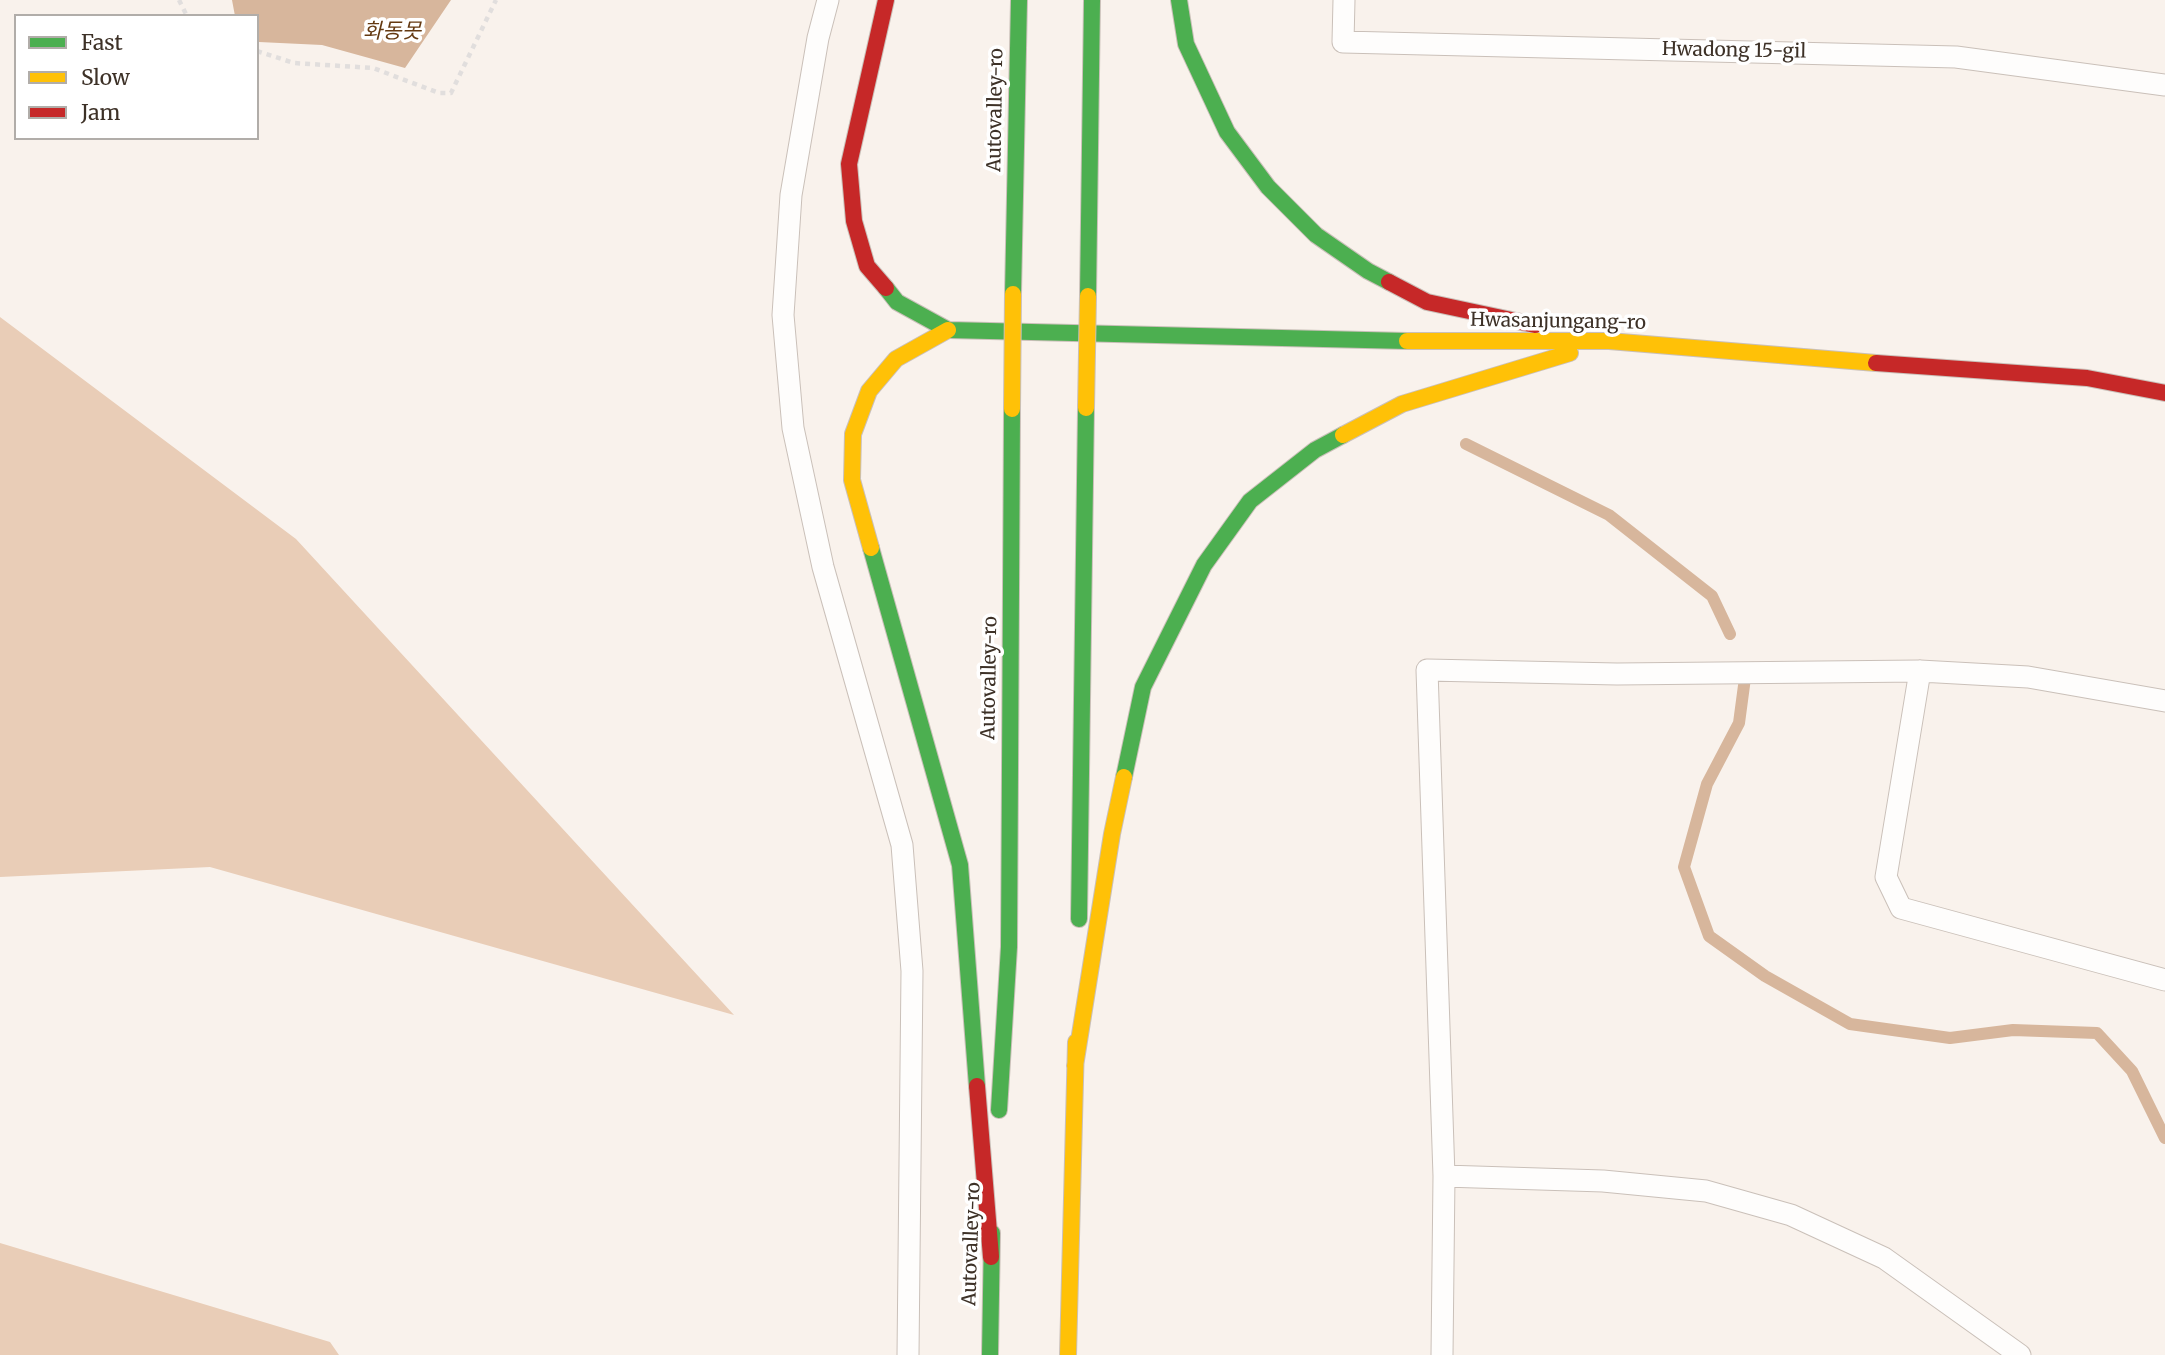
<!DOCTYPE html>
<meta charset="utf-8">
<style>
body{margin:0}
#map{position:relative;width:2165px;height:1355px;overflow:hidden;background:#f9f2ec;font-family:Merriweather,serif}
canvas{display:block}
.legend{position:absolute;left:14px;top:14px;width:245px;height:126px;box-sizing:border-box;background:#fff;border:2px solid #b1ada9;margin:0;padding:9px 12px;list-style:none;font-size:21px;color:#3d3127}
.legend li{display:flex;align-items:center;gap:14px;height:35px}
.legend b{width:35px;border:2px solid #b1ada9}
</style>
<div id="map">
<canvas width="2165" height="1355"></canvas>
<ul class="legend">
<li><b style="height:9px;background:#4caf50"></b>Fast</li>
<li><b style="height:9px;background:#ffc107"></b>Slow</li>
<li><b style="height:9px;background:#c62828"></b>Jam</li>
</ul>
</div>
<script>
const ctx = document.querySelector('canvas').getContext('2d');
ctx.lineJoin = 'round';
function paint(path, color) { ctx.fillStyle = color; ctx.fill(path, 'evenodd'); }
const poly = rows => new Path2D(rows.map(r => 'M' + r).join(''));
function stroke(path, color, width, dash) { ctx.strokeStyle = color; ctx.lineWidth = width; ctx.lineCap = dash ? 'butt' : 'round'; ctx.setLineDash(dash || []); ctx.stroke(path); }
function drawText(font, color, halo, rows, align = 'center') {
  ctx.font = font + ' Merriweather,"Noto Sans KR",serif'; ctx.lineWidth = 7; ctx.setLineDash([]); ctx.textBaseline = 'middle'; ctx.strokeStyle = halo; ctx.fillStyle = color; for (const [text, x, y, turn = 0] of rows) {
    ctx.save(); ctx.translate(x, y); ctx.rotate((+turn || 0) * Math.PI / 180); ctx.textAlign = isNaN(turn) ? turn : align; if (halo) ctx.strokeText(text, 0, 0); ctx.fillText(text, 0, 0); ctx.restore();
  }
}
paint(poly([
 [0,317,296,539,734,1015,210,867,0,877],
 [0,1243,330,1342,339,1355,0,1355]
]), '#e9cdb7');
paint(poly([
 [232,0,451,0,405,68,322,45,259,42,257,16,235,16]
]), '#d7b69c');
stroke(poly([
 [1466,444,1609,515,1712,596,1730,634],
 [1745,678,1739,723,1707,784,1684,867,1709,936,1765,976,1850,1024,1950,1038,2013,1030,2097,1033,2132,1071,2165,1138]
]), '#d7b69c', 12);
const lane = poly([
 [828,0,818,38,791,195,783,315,793,428,823,567,902,845,912,971,908,1355],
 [1344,0,1343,42,1956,57,2165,85],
 [1920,671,1886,877,1901,908,2165,980],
 [1444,1176,1603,1181,1706,1191,1791,1215,1884,1258,2020,1355],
 [1442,1355,1444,1176,1427,670,1617,674,1920,671,2028,677,2165,701]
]);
const fast = poly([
 [1179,0,1186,44,1227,132,1268,187,1316,235,1368,271,1389,282],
 [886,288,897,302,948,330,1407,341],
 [1013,294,1019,0],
 [1088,296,1092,0],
 [871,548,960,865,977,1086],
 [1124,777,1143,687,1204,565,1250,501,1315,450,1343,435],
 [1079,919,1086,408],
 [999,1110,1009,947,1012,409],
 [990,1355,992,1233]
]);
const slow = poly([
 [1407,341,1609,341,1876,363],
 [1343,435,1402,404,1570,353],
 [871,548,852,480,853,434,869,391,896,359,948,330],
 [1075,1066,1112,834,1124,777],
 [1068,1355,1076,1042]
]);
const jam = poly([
 [1389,282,1427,302,1535,325],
 [886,288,867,266,854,221,849,164,886,0],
 [1876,363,2087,378,2165,393],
 [977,1086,991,1257]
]);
stroke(lane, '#cac0b9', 23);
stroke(fast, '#cac0b9', 18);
stroke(slow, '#cac0b9', 18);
stroke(jam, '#cac0b9', 18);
stroke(poly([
 [179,0,187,16],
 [257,51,294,63,373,68,439,93,451,93,496,0]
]), '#e1dedd', 4.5, [5, 5]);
stroke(lane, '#fefdfc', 21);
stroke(fast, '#4caf50', 16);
stroke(slow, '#ffc107', 16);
stroke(jam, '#c62828', 16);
const slowBridge = poly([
 [1086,408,1088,296],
 [1012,409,1013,294]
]);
stroke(slowBridge, '#cac0b9', 18, []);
stroke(slowBridge, '#ffc107', 16);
drawText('19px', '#3d3127', '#fff', [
 ["Hwadong 15-gil",1734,51,1],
 ["Autovalley-ro",996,110,-89],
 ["Hwasanjungang-ro",1558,322,1],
 ["Autovalley-ro",990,678,-89],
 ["Autovalley-ro",972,1244,-88]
]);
drawText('italic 21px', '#643911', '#fff', [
 ["화동못",392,32]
]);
</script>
